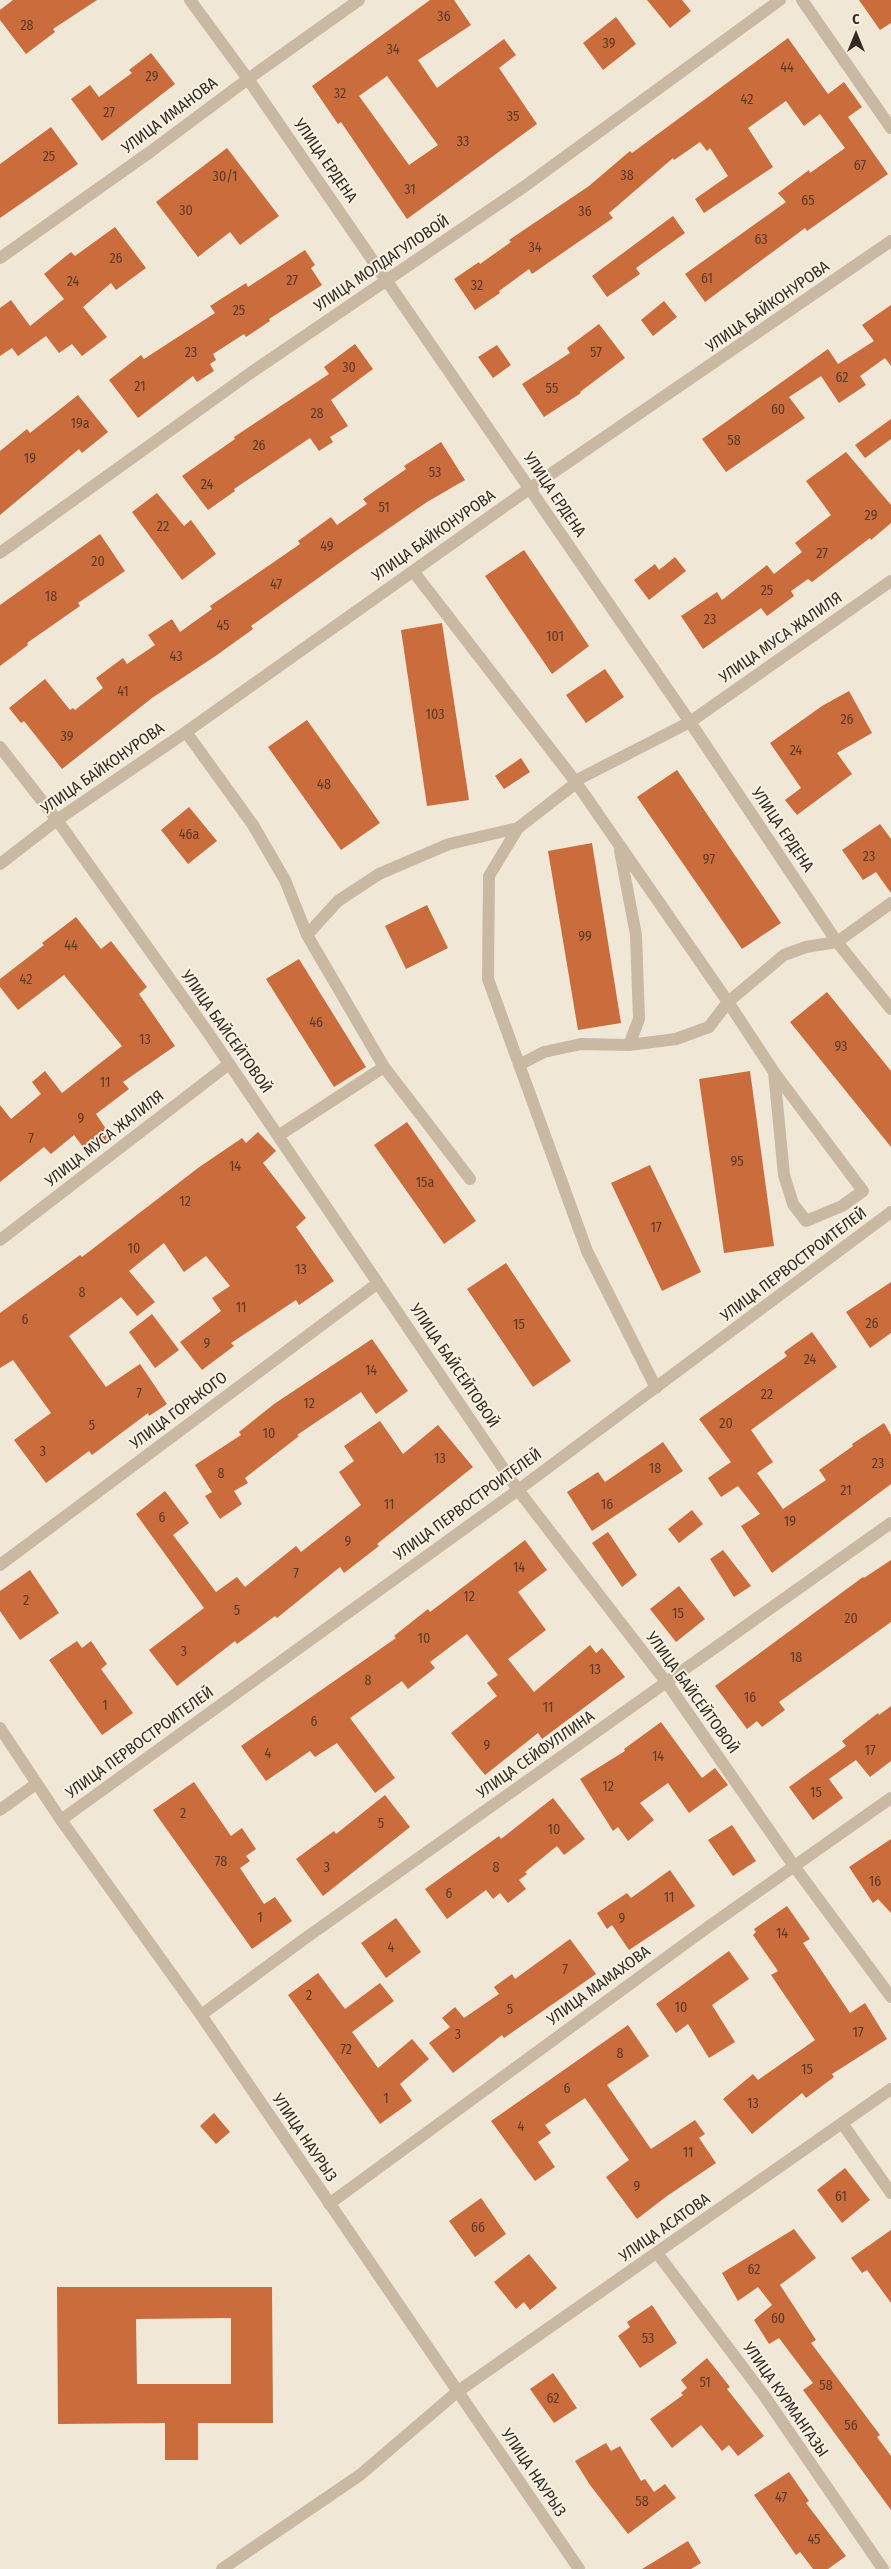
<!DOCTYPE html>
<meta charset="utf-8">
<style>
body{margin:0}
#map{position:relative;width:891px;height:2569px;overflow:hidden;background:#f1e7d6;font-family:"Fira Sans Condensed",sans-serif}
canvas{display:block}
.north{position:absolute;left:831px;top:10px;width:50px;height:50px;-webkit-text-stroke:4px #f9f1e2;paint-order:stroke;rotate:0deg;font-size:14px;font-weight:700;line-height:20px;text-align:center;color:#342b25}
.north::after{content:'';display:block;margin:auto;width:18px;height:22px;background:#342b25;clip-path:polygon(50% 0,100% 100%,50% 72%,0 100%)}
</style>
<div id="map">
<canvas width="891" height="2569"></canvas>
<div class="north">С</div>
</div>
<script>
const ctx = document.querySelector('canvas').getContext('2d');
ctx.lineJoin = 'round';
function paint(path, color) { ctx.fillStyle = color; ctx.fill(path, 'evenodd'); }
const poly = rows => new Path2D(rows.map(r => 'M' + r).join(''));
function stroke(path, color, width, dash) { ctx.strokeStyle = color; ctx.lineWidth = width; ctx.lineCap = dash ? 'butt' : 'round'; ctx.setLineDash(dash || []); ctx.stroke(path); }
function drawText(font, color, halo, rows, align = 'center') {
  ctx.font = font + ' "Fira Sans Condensed",sans-serif'; ctx.lineWidth = 4; ctx.setLineDash([]); ctx.textBaseline = 'middle'; ctx.strokeStyle = halo; ctx.fillStyle = color; for (const [text, x, y, turn = 0] of rows) {
    ctx.save(); ctx.translate(x, y); ctx.rotate((+turn || 0) * Math.PI / 180); ctx.textAlign = isNaN(turn) ? turn : align; if (halo) ctx.strokeText(text, 0, 0); ctx.fillText(text, 0, 0); ctx.restore();
  }
}
paint(poly([
 [13,0,97,0,53,29,55,32,26,54,0,20,0,10],
 [430,0,454,0,471,25,418,60,437,88,504,39,516,55,499,68,537,124,407,219,341,122,338,124,312,86],
 [387,76,438,145,409,165,359,96],
 [647,0,682,0,691,11,670,28],
 [859,0,891,0,891,23,880,30],
 [616,17,636,44,603,70,583,43],
 [788,38,828,94,844,82,862,107,848,117,888,174,807,231,805,228,705,302,685,274,786,202,778,193,809,170,810,173,845,148,820,114,804,126,786,101,748,128,773,167,704,213,695,199,728,176,710,148,707,151,700,142,674,160,673,158,609,213,613,218,532,274,529,269,499,291,500,293,475,310,454,279,479,262,480,264,511,242,509,240,589,186,630,151,632,153],
 [151,53,175,84,102,141,71,99,90,85,99,97,132,73,129,70],
 [51,127,78,164,0,218,0,164],
 [227,148,279,216,240,245,230,232,198,257,156,202],
 [673,216,685,233,636,268,640,274,607,297,592,276],
 [115,227,146,268,116,290,111,283,83,307,107,337,82,356,72,344,59,353,46,336,18,356,12,348,0,356,0,308,11,300,30,326,64,299,44,274,71,252,75,256],
 [305,250,315,265,311,268,322,285,269,319,270,321,246,337,244,334,213,354,216,360,210,364,214,371,197,382,193,376,138,418,109,380,141,355,144,359,215,313,210,306,246,283,248,287],
 [664,301,677,317,653,336,641,320],
 [891,305,891,366,885,358,860,376,866,385,839,403,821,376,789,397,805,418,726,472,702,439,828,349,838,364,874,341,862,325],
 [599,324,625,358,580,392,581,393,544,417,522,384,570,353,567,348],
 [355,344,373,369,331,400,348,426,330,437,333,442,319,451,310,438,234,489,235,491,208,510,182,476,235,439,234,437,329,374,324,367],
 [497,345,511,365,493,378,478,357],
 [78,395,108,432,82,453,79,449,0,515,0,451,27,429,30,433],
 [891,419,891,439,865,458,855,445],
 [441,442,465,480,427,502,356,551,251,626,253,629,217,655,152,698,62,769,24,721,21,723,9,708,45,679,70,710,73,708,75,710,103,688,96,678,123,658,127,664,155,645,148,635,172,619,180,632,212,609,210,606,300,544,298,541,331,517,337,525,367,504,363,499,406,469,404,466],
 [846,452,891,505,891,523,871,540,870,538,812,582,808,579,791,591,794,596,767,616,761,608,703,649,681,616,717,592,722,600,767,565,774,574,802,552,795,543,831,515,806,481],
 [157,493,184,526,191,520,216,554,182,580,132,512],
 [100,534,125,571,78,603,80,606,27,643,28,645,0,666,0,605],
 [524,550,589,646,552,674,485,576],
 [675,557,686,571,649,600,634,580,655,564,659,570],
 [442,623,469,800,427,806,401,630],
 [605,669,624,697,586,723,566,695],
 [849,691,872,733,837,753,852,774,797,815,785,800,801,788,770,743,822,706],
 [307,720,380,823,341,850,268,747],
 [521,758,530,772,504,789,495,776],
 [677,770,781,923,742,949,637,797],
 [189,807,217,841,188,864,161,830],
 [880,824,891,839,891,893,876,872,863,880,842,850],
 [592,843,621,1023,578,1030,548,851],
 [427,905,448,948,406,969,385,926],
 [76,917,101,949,111,941,147,987,139,994,175,1046,123,1082,129,1089,96,1114,112,1138,89,1155,74,1135,51,1154,44,1147,0,1182,0,1105,11,1119,41,1094,32,1082,45,1071,62,1093,122,1046,64,975,18,1010,0,987,0,979,44,945,42,943],
 [299,959,366,1067,334,1087,266,979],
 [827,992,891,1071,891,1147,790,1022],
 [750,1071,774,1246,724,1253,699,1079],
 [407,1122,476,1221,444,1244,374,1145],
 [258,1132,276,1151,263,1163,306,1218,296,1227,334,1281,299,1305,296,1300,231,1343,234,1346,202,1370,180,1342,221,1311,212,1298,230,1286,206,1256,184,1272,164,1243,129,1271,155,1302,137,1316,121,1297,69,1336,106,1387,140,1364,167,1404,149,1416,148,1413,92,1455,89,1451,46,1483,14,1440,51,1413,13,1360,0,1368,0,1313,80,1255,82,1257,198,1168,242,1138,246,1143],
 [650,1165,701,1272,662,1291,611,1183],
 [506,1263,571,1361,533,1387,467,1289],
 [891,1282,891,1333,870,1348,846,1312],
 [152,1314,179,1350,155,1368,129,1332],
 [812,1332,837,1367,751,1430,773,1462,757,1473,783,1509,826,1480,819,1470,853,1446,852,1444,884,1423,891,1435,891,1484,772,1573,741,1526,760,1514,738,1486,721,1497,708,1478,731,1462,699,1419,787,1356,784,1352],
 [372,1339,408,1391,376,1414,361,1392,297,1435,299,1436,245,1478,248,1483,234,1491,242,1504,220,1519,205,1496,212,1492,195,1465,241,1435,239,1432,274,1404],
 [380,1421,403,1454,438,1425,473,1467,377,1544,379,1546,344,1573,340,1567,277,1618,275,1616,237,1644,235,1641,177,1686,149,1650,204,1608,136,1514,165,1491,189,1523,173,1535,216,1592,237,1577,245,1587,296,1546,301,1552,361,1505,339,1472,354,1461,344,1446],
 [663,1442,683,1471,592,1531,567,1492,598,1472,605,1482],
 [692,1510,703,1524,679,1543,668,1529],
 [608,1532,637,1575,622,1587,592,1543],
 [525,1540,547,1570,518,1592,546,1630,508,1659,534,1692,590,1645,596,1653,602,1648,625,1677,542,1739,538,1733,485,1775,451,1733,497,1696,487,1683,498,1675,467,1634,430,1662,435,1668,408,1689,402,1681,350,1718,395,1778,375,1793,337,1743,315,1757,310,1751,266,1781,241,1746,396,1638,394,1636,428,1609,430,1612],
 [723,1550,751,1586,734,1597,710,1559],
 [891,1560,891,1622,779,1702,785,1710,762,1727,757,1721,747,1729,715,1686,863,1577,864,1578],
 [30,1570,59,1613,20,1640,0,1611,0,1591],
 [679,1586,705,1619,676,1642,650,1609],
 [77,1641,82,1648,91,1641,107,1664,101,1669,133,1713,102,1735,49,1660],
 [891,1706,891,1761,870,1777,856,1760,829,1779,843,1798,813,1820,789,1787,846,1746,842,1741,878,1713,879,1715],
 [661,1722,702,1778,715,1768,728,1785,689,1813,668,1783,640,1803,654,1820,628,1841,618,1827,613,1831,580,1779,625,1751,624,1749],
 [194,1782,231,1836,242,1828,256,1849,246,1856,250,1861,240,1868,264,1904,275,1897,292,1921,252,1949,153,1810],
 [385,1795,410,1827,323,1896,296,1859,334,1831,336,1834],
 [553,1798,585,1839,564,1855,557,1846,525,1872,527,1874,519,1880,526,1889,508,1903,500,1893,493,1899,486,1890,447,1919,425,1889,499,1836,501,1839],
 [732,1825,756,1861,733,1876,708,1840],
 [891,1839,891,1913,878,1899,873,1903,849,1867],
 [670,1870,695,1906,629,1950,612,1925,607,1929,597,1913,627,1893,631,1898],
 [787,1906,810,1939,803,1943,850,2013,865,2003,887,2039,832,2074,834,2077,806,2098,802,2093,752,2134,723,2099,753,2074,758,2080,815,2040,771,1975,778,1971,753,1935,756,1932,754,1929],
 [396,1918,421,1952,386,1978,361,1943],
 [570,1939,596,1974,504,2038,502,2035,453,2073,429,2043,450,2027,442,2018,455,2007,464,2018,499,1994,494,1987,512,1974,515,1979],
 [729,1951,749,1979,712,2005,735,2042,709,2058,688,2024,676,2033,656,2004],
 [318,1973,345,2009,380,1983,394,2001,352,2032,378,2068,412,2039,429,2059,400,2084,412,2101,380,2124,288,1995],
 [628,2025,649,2056,607,2085,651,2149,695,2120,705,2134,699,2138,716,2163,667,2196,637,2219,606,2177,629,2160,585,2098,545,2125,551,2133,538,2142,555,2167,535,2181,491,2121],
 [214,2113,230,2132,216,2144,200,2126],
 [845,2168,870,2200,842,2223,817,2190],
 [481,2198,506,2234,475,2257,449,2221],
 [794,2229,816,2258,780,2285,816,2340,811,2343,880,2435,877,2437,891,2456,891,2510,803,2390,813,2383,779,2338,769,2344,754,2320,772,2305,758,2287,738,2301,722,2273],
 [891,2230,891,2303,867,2270,862,2273,851,2258],
 [529,2254,557,2288,530,2310,524,2302,516,2309,494,2282],
 [57,2287,272,2287,273,2423,198,2423,198,2460,165,2460,165,2423,58,2424],
 [231,2318,231,2384,137,2384,136,2319],
 [652,2305,677,2343,640,2368,618,2336,630,2327,627,2322],
 [707,2358,730,2387,727,2389,764,2436,738,2456,729,2445,722,2451,701,2425,672,2448,650,2419,683,2395,681,2393,687,2388,681,2380],
 [553,2373,577,2408,554,2423,530,2389],
 [606,2443,611,2451,620,2446,641,2481,645,2479,654,2492,665,2484,676,2498,628,2534,590,2485,575,2461],
 [789,2472,809,2501,806,2503,846,2556,828,2569,813,2569,800,2552,796,2555,754,2495],
 [688,2541,701,2563,691,2569,642,2569]
]), '#ca6c3b');
stroke(poly([
 [190,0,248,79,690,722,837,942,891,1009],
 [802,0,891,128],
 [0,258,150,152,248,79,359,0],
 [0,553,249,374,525,186,780,0],
 [413,571,575,781,728,1002,774,1072,863,1191,842,1206,806,1221,793,1204,784,1175,774,1072],
 [186,732,253,825,285,880,307,935,384,1067,470,1179],
 [0,747,57,820,209,1034,518,1490,667,1683,794,1866,891,1997],
 [575,781,690,722,891,581],
 [518,828,489,876,488,979,587,1251,656,1388],
 [0,864,57,820,186,732,529,489,891,241],
 [307,935,338,901,379,874,449,844,518,828,576,783],
 [629,1045,676,1039,709,1027,728,1002,784,955,806,947,837,942,891,903],
 [519,1065,544,1052,581,1044,629,1045,639,1019,636,935,620,851],
 [278,1136,384,1067],
 [0,1240,229,1064],
 [0,1565,378,1283],
 [0,1728,61,1820,201,2015,579,2569],
 [0,1810,36,1784],
 [61,1820,518,1490,891,1212],
 [201,2015,307,1937,891,1523],
 [842,2123,891,2193],
 [329,2204,708,1927,891,1798],
 [657,2253,763,2394,883,2569],
 [222,2569,360,2475,457,2392,891,2089]
]), '#c9b8a2', 12);
drawText('14px', '#5a3b2a', null, [
 ["36",444,17],
 ["28",27,26],
 ["39",609,44],
 ["34",393,50],
 ["44",787,68],
 ["29",152,77],
 ["32",340,94],
 ["42",747,100],
 ["27",109,113],
 ["35",513,117],
 ["33",463,142],
 ["25",49,157],
 ["67",860,166],
 ["38",627,176],
 ["30/1",225,177],
 ["31",410,190],
 ["65",808,201],
 ["30",186,211],
 ["36",585,212],
 ["63",761,240],
 ["34",535,248],
 ["26",116,259],
 ["61",707,279],
 ["27",292,281],
 ["24",73,282],
 ["32",477,286],
 ["25",239,311],
 ["23",191,353],
 ["57",596,353],
 ["30",349,368],
 ["62",842,378],
 ["21",140,387],
 ["55",552,389],
 ["60",778,410],
 ["28",317,414],
 ["19а",80,424],
 ["58",734,441],
 ["26",259,446],
 ["19",30,459],
 ["53",435,473],
 ["24",207,485],
 ["51",384,508],
 ["29",871,516],
 ["22",163,527],
 ["49",327,547],
 ["27",822,554],
 ["20",98,562],
 ["47",276,585],
 ["25",767,591],
 ["18",51,597],
 ["23",710,620],
 ["45",223,626],
 ["101",555,637],
 ["43",176,657],
 ["41",123,692],
 ["103",435,715],
 ["26",847,720],
 ["39",67,737],
 ["24",796,751],
 ["48",324,785],
 ["46а",189,835],
 ["23",869,857],
 ["97",709,860],
 ["99",585,937],
 ["44",71,946],
 ["42",26,980],
 ["46",316,1023],
 ["13",145,1040],
 ["93",841,1047],
 ["11",105,1083],
 ["9",81,1119],
 ["7",31,1139],
 ["95",737,1162],
 ["14",235,1167],
 ["15а",425,1183],
 ["12",185,1202],
 ["17",656,1228],
 ["10",134,1249],
 ["13",301,1270],
 ["8",82,1293],
 ["11",241,1308],
 ["6",25,1320],
 ["26",872,1324],
 ["15",519,1325],
 ["9",207,1344],
 ["24",810,1360],
 ["14",371,1371],
 ["7",139,1394],
 ["22",767,1395],
 ["12",309,1404],
 ["20",726,1424],
 ["5",92,1426],
 ["10",269,1434],
 ["3",43,1452],
 ["13",440,1459],
 ["23",878,1464],
 ["18",655,1469],
 ["8",221,1474],
 ["21",846,1491],
 ["11",389,1505],
 ["16",607,1505],
 ["6",162,1518],
 ["19",790,1522],
 ["9",348,1542],
 ["14",519,1568],
 ["7",296,1574],
 ["12",469,1597],
 ["2",26,1601],
 ["5",237,1611],
 ["15",678,1614],
 ["20",851,1619],
 ["10",424,1639],
 ["3",184,1652],
 ["18",796,1658],
 ["13",595,1670],
 ["8",368,1681],
 ["16",750,1698],
 ["1",105,1706],
 ["11",548,1708],
 ["6",314,1722],
 ["9",487,1746],
 ["17",870,1751],
 ["4",268,1754],
 ["14",658,1757],
 ["12",608,1787],
 ["15",816,1793],
 ["2",183,1814],
 ["5",381,1824],
 ["10",554,1830],
 ["78",221,1862],
 ["3",327,1868],
 ["8",496,1868],
 ["16",875,1882],
 ["6",449,1894],
 ["11",669,1898],
 ["1",260,1918],
 ["9",622,1919],
 ["14",782,1934],
 ["4",391,1948],
 ["7",565,1970],
 ["2",309,1996],
 ["10",681,2008],
 ["5",510,2010],
 ["17",858,2033],
 ["3",458,2035],
 ["72",346,2050],
 ["8",620,2054],
 ["15",807,2070],
 ["6",567,2089],
 ["1",386,2099],
 ["13",753,2104],
 ["4",521,2127],
 ["11",688,2153],
 ["9",637,2187],
 ["61",841,2197],
 ["66",478,2228],
 ["62",754,2270],
 ["60",778,2319],
 ["53",648,2339],
 ["51",705,2383],
 ["58",826,2386],
 ["62",553,2399],
 ["56",851,2426],
 ["47",781,2498],
 ["58",642,2502],
 ["45",814,2540]
]);
drawText('16px', '#342b25', '#f9f1e2', [
 ["УЛИЦА ИМАНОВА",170,116,-37],
 ["УЛИЦА ЕРДЕНА",325,161,55],
 ["УЛИЦА МОЛДАГУЛОВОЙ",382,264,-34],
 ["УЛИЦА БАЙКОНУРОВА",768,307,-35],
 ["УЛИЦА ЕРДЕНА",554,495,56],
 ["УЛИЦА БАЙКОНУРОВА",434,536,-35],
 ["УЛИЦА МУСА ЖАЛИЛЯ",781,638,-35],
 ["УЛИЦА БАЙКОНУРОВА",103,769,-35],
 ["УЛИЦА ЕРДЕНА",782,830,56],
 ["УЛИЦА БАЙСЕЙТОВОЙ",226,1032,55],
 ["УЛИЦА МУСА ЖАЛИЛЯ",105,1139,-38],
 ["УЛИЦА ПЕРВОСТРОИТЕЛЕЙ",794,1265,-37],
 ["УЛИЦА БАЙСЕЙТОВОЙ",454,1366,56],
 ["УЛИЦА ГОРЬКОГО",179,1411,-37],
 ["УЛИЦА ПЕРВОСТРОИТЕЛЕЙ",468,1505,-36],
 ["УЛИЦА БАЙСЕЙТОВОЙ",692,1693,54],
 ["УЛИЦА ПЕРВОСТРОИТЕЛЕЙ",140,1743,-36],
 ["УЛИЦА СЕЙФУЛЛИНА",536,1755,-35],
 ["УЛИЦА МАМАХОВА",599,1986,-36],
 ["УЛИЦА НАУРЫЗ",304,2138,56],
 ["УЛИЦА АСАТОВА",665,2228,-35],
 ["УЛИЦА КУРМАНГАЗЫ",785,2400,55],
 ["УЛИЦА НАУРЫЗ",533,2473,56]
]);
</script>
